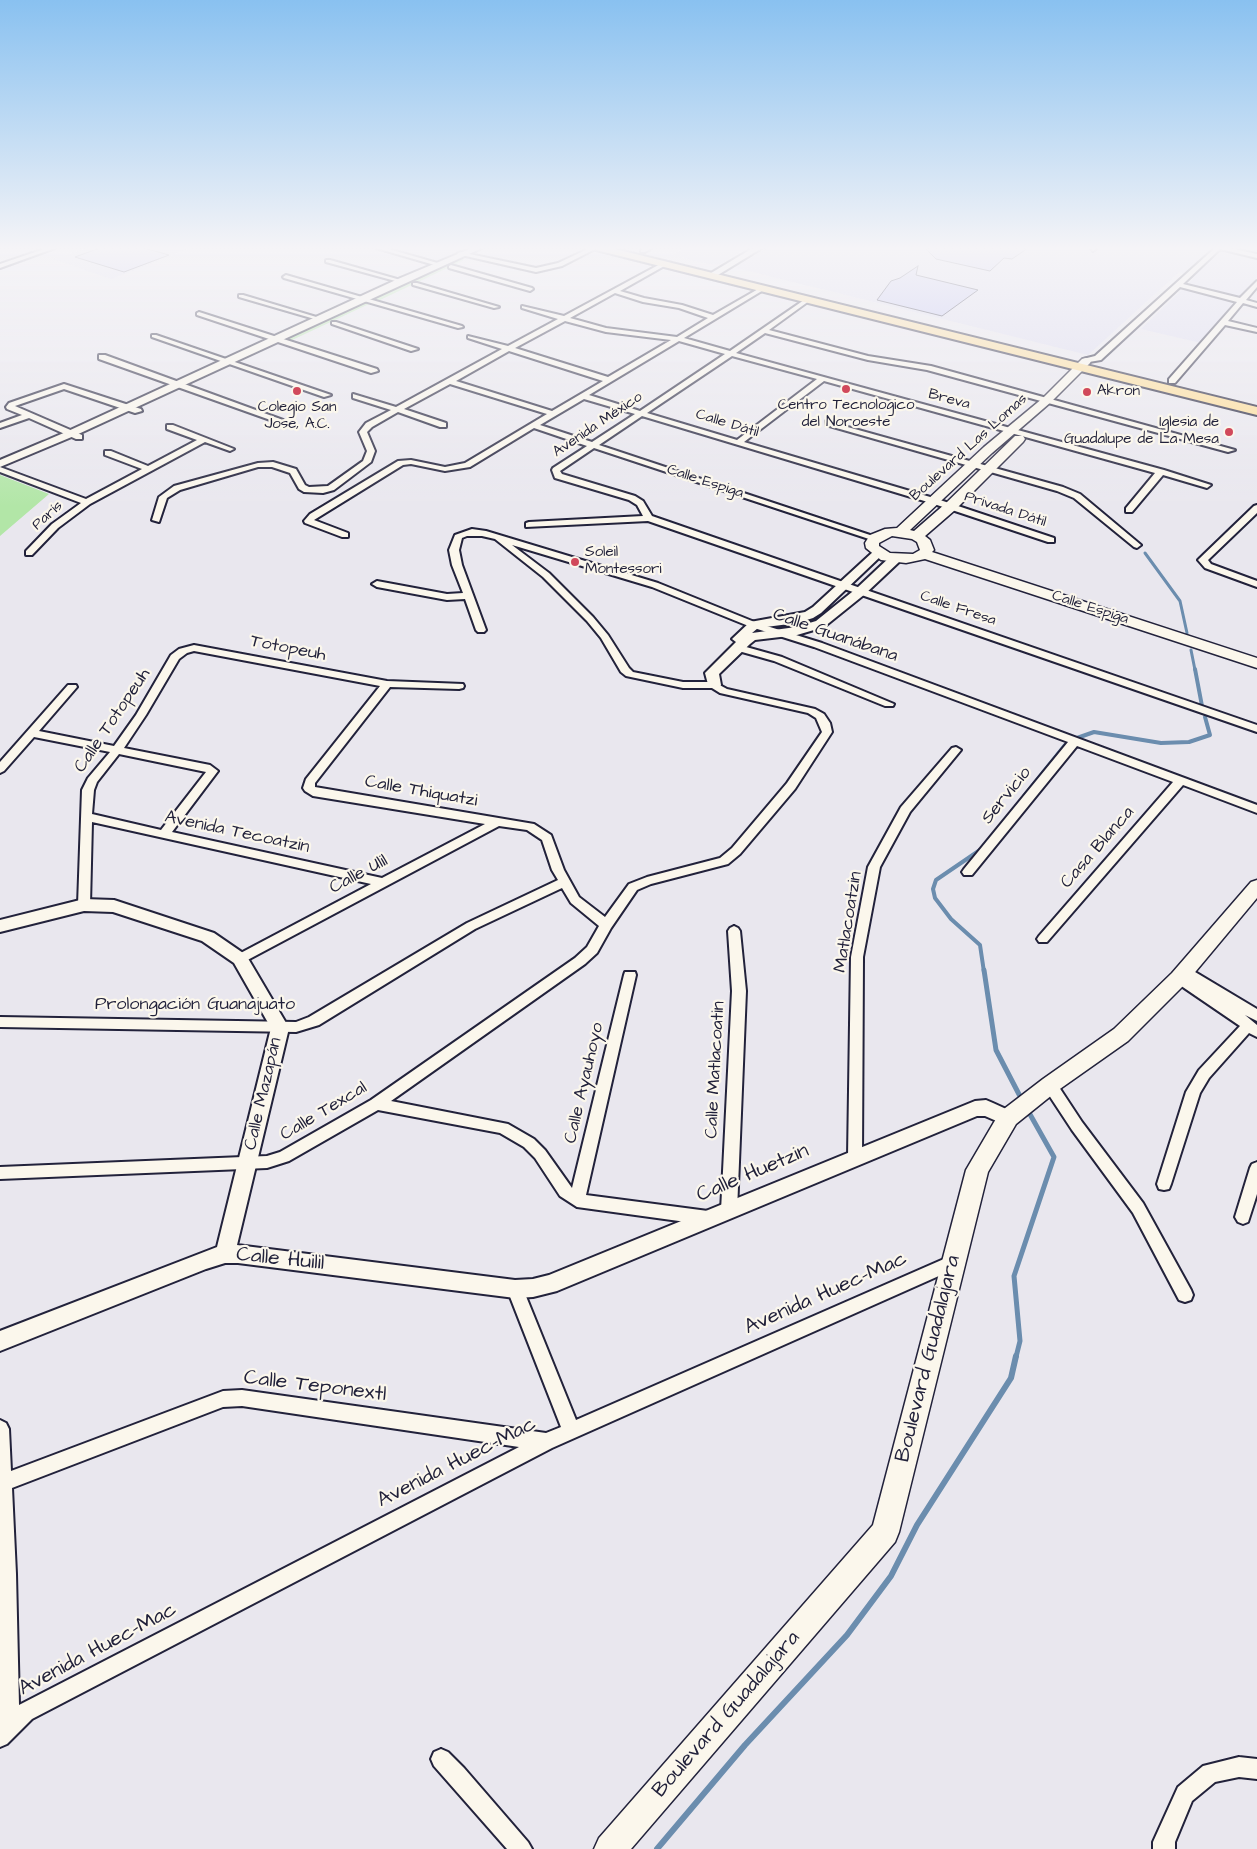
<!DOCTYPE html>
<meta charset="utf-8">
<style>
body{margin:0}
canvas{display:block;background:#e9e7ee}
</style>
<canvas width="1257" height="1849"></canvas>
<script>
const ctx = document.querySelector('canvas').getContext('2d');
ctx.lineJoin = 'round';
function paint(path, color) { ctx.fillStyle = color; ctx.fill(path, 'evenodd'); }
const poly = rows => new Path2D(rows.map(r => 'M' + r).join(''));
function stroke(path, color, width, dash) { ctx.strokeStyle = color; ctx.lineWidth = width; ctx.lineCap = dash ? 'butt' : 'round'; ctx.setLineDash(dash || []); ctx.stroke(path); }
function drawText(font, color, halo, rows, align = 'center') {
  ctx.font = font + ' "Architects Daughter",sans-serif'; ctx.lineWidth = 4.5; ctx.setLineDash([]); ctx.textBaseline = 'middle'; ctx.strokeStyle = halo; ctx.fillStyle = color; for (const [text, x, y, turn = 0] of rows) {
    ctx.save(); ctx.translate(x, y); ctx.rotate((+turn || 0) * Math.PI / 180); ctx.textAlign = isNaN(turn) ? turn : align; if (halo) ctx.strokeText(text, 0, 0); ctx.fillText(text, 0, 0); ctx.restore();
  }
}
paint(poly([
 [87,248,190,248,111,279,54,259],
 [392,248,475,248,444,262],
 [685,248,748,248,720,264,709,264,672,255],
 [768,248,1257,248,1257,277,1201,343,1141,329,1195,277,1179,272,1088,355,737,268,740,264]
]), '#dddcf0');
paint(poly([
 [461,256,465,257,462,261,378,301,370,298],
 [363,302,369,304,290,341,284,339],
 [0,475,49,494,0,536]
]), '#b2e6a7');
stroke(poly([
 [1145,553,1180,601,1187,633],
 [1191,650,1195,670]
]), '#6b8dae', 3);
stroke(poly([
 [1195,669,1202,706],
 [1077,738,1094,732,1161,743,1189,742,1210,735,1205,717],
 [1024,796,1065,745],
 [980,850,936,880,933,889,935,898,951,919,980,945,984,972]
]), '#6b8dae', 4);
stroke(poly([
 [984,970,996,1050,1023,1102],
 [1016,1357,1020,1341,1014,1276,1054,1157,1027,1109]
]), '#6b8dae', 5);
stroke(poly([
 [657,1849,745,1745,847,1635,891,1576,917,1525,1011,1378,1016,1356]
]), '#6b8dae', 6);
const building = poly([
 [100,248,144,248,169,255,124,272,75,257,100,248],
 [925,248,1028,248,1012,259,1004,258,990,271,936,259,925,248],
 [918,266,916,275,978,290,942,316,877,300,891,281,900,278,918,266]
]);
paint(building, '#c0c2f4');
stroke(building, '#22223b', 1);
const minor = poly([
 [47,248,55,248,0,268,0,264,47,248],
 [376,248,385,248,441,264,438,266,376,248],
 [590,248,597,248,562,266,536,272,457,254,460,252,536,268,558,263,590,248],
 [645,248,652,248,645,252,641,252,641,250,645,248],
 [1091,248,1097,248,1093,251,1091,248],
 [1215,248,1229,248,1257,254,1257,258,1220,249,1183,284,1240,298,1257,281,1257,287,1246,300,1257,303,1257,307,1243,303,1228,321,1257,328,1257,332,1225,325,1175,383,1169,383,1169,379,1237,302,1180,287,1101,360,1083,363,1083,359,1095,356,1215,248],
 [326,260,330,260,404,281,399,282,326,262,326,260],
 [664,262,667,264,666,265,620,291,644,298,682,305,713,315,760,288,765,289,684,338,730,351,807,298,809,299,809,301,769,330,868,356,931,366,1235,450,1228,452,927,370,868,360,765,333,736,353,1164,470,1211,485,1207,488,1163,475,1132,512,1126,512,1126,508,1155,473,824,381,744,442,937,499,1054,538,1054,542,1048,542,931,503,642,416,599,445,879,538,875,541,872,540,594,448,560,471,562,474,635,496,643,501,652,516,1257,725,1257,732,648,521,526,527,526,523,529,522,643,516,637,505,629,500,555,478,552,470,553,468,587,446,534,428,470,467,445,471,411,464,403,465,314,520,348,533,348,537,342,537,305,523,304,521,310,514,398,461,411,460,445,467,465,463,547,414,450,384,404,409,446,423,446,427,440,427,398,412,372,427,367,432,375,451,371,462,334,490,323,493,304,492,299,489,290,473,272,467,258,467,180,490,167,498,159,522,152,520,159,497,174,486,258,463,273,462,296,469,305,485,309,487,328,486,363,461,367,451,359,432,366,423,391,410,353,398,353,394,396,407,502,349,468,338,468,336,508,346,558,319,522,308,522,306,564,316,664,262],
 [615,293,643,302,679,308,708,318,677,337,606,328,570,318,615,293],
 [565,321,606,332,671,340,608,377,515,348,565,321],
 [679,341,725,354,640,411,589,395,679,341],
 [509,351,603,381,552,411,456,381,509,351],
 [732,356,817,379,737,440,647,413,732,356],
 [584,399,635,414,592,442,540,425,584,399],
 [451,265,532,288,533,289,530,291,449,268,449,266,451,265],
 [286,275,462,326,463,327,458,328,284,278,283,277,286,275],
 [413,283,417,283,499,307,494,308,413,285,413,283],
 [239,295,243,295,323,319,318,320,239,297,239,295],
 [199,312,377,369,378,371,371,373,197,315,197,313,199,312],
 [332,322,336,322,418,349,411,351,332,324,332,322],
 [152,335,156,335,331,395,324,397,152,337,152,335],
 [99,355,105,355,283,420,276,422,99,359,99,355],
 [64,384,141,409,142,411,135,413,64,389,15,406,82,435,82,439,76,439,29,418,0,428,0,423,22,415,7,409,6,407,9,403,64,384],
 [826,421,1063,487,1080,494,1141,545,1137,548,1134,547,1074,498,1057,491,826,425,826,421],
 [167,425,173,425,234,449,230,451,205,442,90,504,58,528,32,555,26,555,26,551,52,524,81,503,0,472,0,467,86,499,142,469,105,455,105,451,111,451,148,466,197,440,167,429,167,425],
 [1257,505,1257,513,1208,560,1211,564,1257,581,1257,587,1205,568,1198,560,1200,558,1254,506,1257,505],
 [472,529,486,531,658,583,757,623,822,643,1257,805,1257,813,1183,785,1047,942,1039,942,1037,939,1039,936,1173,782,1077,746,972,875,964,875,962,872,964,869,1068,742,814,647,751,627,652,587,512,545,549,573,593,617,608,635,629,668,633,672,683,682,714,682,727,689,815,709,824,714,830,723,832,732,795,789,740,854,728,864,651,884,637,890,611,928,597,953,585,964,391,1101,508,1124,534,1139,545,1150,572,1188,624,975,625,972,635,972,636,975,586,1195,708,1211,713,1213,716,1218,713,1223,708,1225,577,1207,560,1196,535,1158,524,1147,500,1133,378,1110,289,1161,267,1168,0,1179,0,1167,267,1156,280,1152,371,1100,575,958,587,947,599,926,571,903,562,888,475,929,319,1025,296,1032,0,1027,0,1017,296,1022,309,1017,467,923,558,880,552,870,542,840,527,830,499,826,240,964,235,962,234,959,235,956,371,884,92,822,90,905,84,909,80,908,78,905,82,790,88,778,110,752,34,737,4,771,0,773,0,762,68,685,76,685,77,687,39,731,114,746,136,715,171,655,179,649,194,645,387,681,463,684,464,686,463,688,459,689,390,687,315,783,315,787,534,824,551,835,564,870,579,897,605,917,629,884,647,877,720,858,732,848,787,783,822,732,816,718,808,713,720,693,712,688,683,688,626,676,621,672,601,638,587,621,543,577,495,539,482,536,467,536,462,538,459,550,462,565,486,630,484,632,478,632,476,630,465,599,447,600,377,587,372,584,377,581,447,594,463,593,452,565,449,550,455,535,472,529],
 [194,651,380,686,306,779,303,788,305,791,313,796,485,824,382,878,172,832,218,771,210,765,124,748,146,715,179,659,187,653,194,651],
 [119,754,206,772,161,830,92,814,94,790,97,782,119,754],
 [739,645,782,657,894,704,893,706,885,706,774,661,735,650,734,648,739,645],
 [956,747,961,750,910,812,880,867,863,957,862,1157,860,1161,855,1163,850,1161,848,1157,851,957,868,867,901,807,952,748,956,747],
 [734,926,738,928,740,931,746,991,737,1211,734,1216,729,1218,724,1216,721,1211,732,991,728,931,730,928,734,926],
 [1185,966,1257,1009,1257,1021,1245,1015,1257,1025,1257,1037,1249,1033,1209,1078,1200,1093,1171,1184,1169,1189,1164,1190,1159,1189,1157,1184,1186,1092,1199,1070,1240,1026,1174,981,1173,978,1174,975,1180,973,1179,971,1180,968,1185,966],
 [1050,1079,1055,1081,1082,1122,1143,1203,1191,1290,1193,1295,1191,1300,1185,1302,1179,1300,1133,1213,1072,1130,1045,1089,1043,1085,1045,1081,1050,1079],
 [1257,1162,1257,1194,1248,1222,1243,1224,1238,1222,1235,1217,1250,1168,1252,1164,1257,1162],
 [953,1255,959,1257,961,1262,959,1267,552,1448,32,1719,7,1744,0,1747,0,1420,6,1423,9,1429,11,1471,223,1391,242,1390,546,1433,561,1427,507,1289,509,1284,515,1282,521,1284,576,1420,953,1255],
 [242,1406,519,1447,19,1705,16,1574,12,1488,223,1407,242,1406],
 [441,1749,448,1752,464,1768,528,1842,532,1849,507,1849,434,1766,431,1759,434,1752,441,1749],
 [1239,1757,1257,1759,1257,1779,1239,1777,1215,1782,1192,1801,1175,1842,1175,1849,1153,1849,1153,1842,1178,1787,1203,1766,1239,1757]
]);
const tertiary = poly([
 [472,248,482,248,74,436,0,467,0,460,66,432,398,279,472,248],
 [753,248,762,248,713,278,706,276,753,248],
 [878,549,884,553,882,555,821,613,813,618,797,623,758,628,752,633,796,627,816,621,857,588,891,556,899,556,901,559,899,562,865,594,824,627,797,635,755,640,750,644,719,674,721,685,719,688,709,688,705,673,736,642,732,639,750,622,805,612,813,607,874,551,878,549],
 [84,899,114,900,214,933,246,955,289,1028,237,1245,515,1280,533,1279,549,1275,975,1101,986,1100,993,1103,1015,1113,1017,1118,1015,1123,1008,1126,985,1116,977,1116,557,1291,533,1297,515,1298,238,1263,225,1263,206,1269,0,1351,0,1331,217,1247,271,1028,234,963,202,941,113,912,84,911,0,932,0,920,84,899]
]);
const secondary = poly([
 [1086,358,1090,359,1091,361,1090,363,1051,402,992,453,910,530,914,531,945,504,1015,436,1023,436,1025,439,1023,442,955,510,925,536,930,540,934,550,932,552,1257,658,1257,668,925,559,906,563,881,560,866,548,865,543,870,535,885,529,897,528,984,447,1043,398,1082,359,1086,358],
 [892,536,912,539,917,542,920,550,913,554,890,553,879,546,879,543,892,536],
 [1257,880,1257,898,1186,983,1128,1041,1057,1091,1016,1124,988,1172,899,1532,895,1542,631,1849,594,1849,599,1838,873,1525,966,1170,1000,1112,1043,1079,1114,1029,1172,973,1251,882,1257,880]
]);
const primary = poly([
 [595,248,611,248,1257,407,1257,415,596,250,595,248]
]);
stroke(minor, '#22223b', 4);
stroke(tertiary, '#22223b', 4);
stroke(secondary, '#22223b', 3);
stroke(primary, '#22223b', 4);
paint(minor, '#fbf7ec');
paint(tertiary, '#fbf7ec');
paint(secondary, '#fbf7ec');
paint(primary, '#fedd96');
const sky = ctx.createLinearGradient(0, 0, 0, 507);
sky.addColorStop(0, '#89c1f0');
sky.addColorStop(0.49, '#f5f4f7');
sky.addColorStop(1, '#f5f4f700');
ctx.fillStyle = sky;
ctx.fillRect(0, 0, 1257, 507);
for (const [x, y, r, color] of [
 [846,389,5,"#d1495b"],
 [297,391,5,"#d1495b"],
 [1087,392,5,"#d1495b"],
 [1229,432,5,"#d1495b"],
 [575,562,5,"#d1495b"]
]) { const dot = new Path2D(); dot.arc(x, y, r, 0, 2 * Math.PI); ctx.fillStyle = color; ctx.fill(dot); stroke(dot, '#fbf7ec', 2); }
drawText('15px', '#22223b', '#fbf7ec', [
 ["Akron",1097,392],
 ["Centro Tecnologico",846,406,"center"],
 ["del Noroeste",846,423,"center"],
 ["Colegio San",297,408,"center"],
 ["Jose, A.C.",297,425,"center"],
 ["Iglesia de",1219,423,"right"],
 ["Guadalupe de La Mesa",1219,440,"right"],
 ["Soleil",585,553],
 ["Montessori",585,570]
], 'left');
drawText('15px', '#22223b', '#fbf7ec', [
 ["Breva",949,400,15],
 ["Calle Dátil",727,424,17],
 ["Avenida México",598,425,-34],
 ["Boulevard Las Lomas",969,448,-42],
 ["Calle Espiga",705,482,18],
 ["Privada Dátil",1005,510,18],
 ["París",48,516,-42],
 ["Calle Espiga",1090,608,18],
 ["Calle Fresa",958,609,19]
]);
drawText('18px', '#22223b', '#fbf7ec', [
 ["Calle Guanábana",835,636,19],
 ["Totopeuh",288,649,11],
 ["Calle Totopeuh",113,721,-56],
 ["Calle Thiquatzi",421,792,10],
 ["Servicio",1007,796,-51],
 ["Avenida Tecoatzin",237,833,12],
 ["Casa Blanca",1098,848,-49],
 ["Calle Ulil",359,875,-28],
 ["Matlacoatzin",849,922,-81],
 ["Prolongación Guanajuato",195,1005],
 ["Calle Matlacoatin",716,1070,-87],
 ["Calle Ayauhoyo",585,1083,-77],
 ["Calle Mazapán",264,1094,-77],
 ["Calle Texcal",324,1112,-31]
]);
drawText('21px', '#22223b', '#fbf7ec', [
 ["Calle Huetzin",753,1174,-23],
 ["Calle Huilil",280,1260,6],
 ["Avenida Huec-Mac",826,1294,-24],
 ["Boulevard Guadalajara",929,1359,-76],
 ["Calle Teponextl",315,1387,7],
 ["Avenida Huec-Mac",457,1463,-27],
 ["Avenida Huec-Mac",98,1650,-28],
 ["Boulevard Guadalajara",727,1715,-49]
]);
</script>
